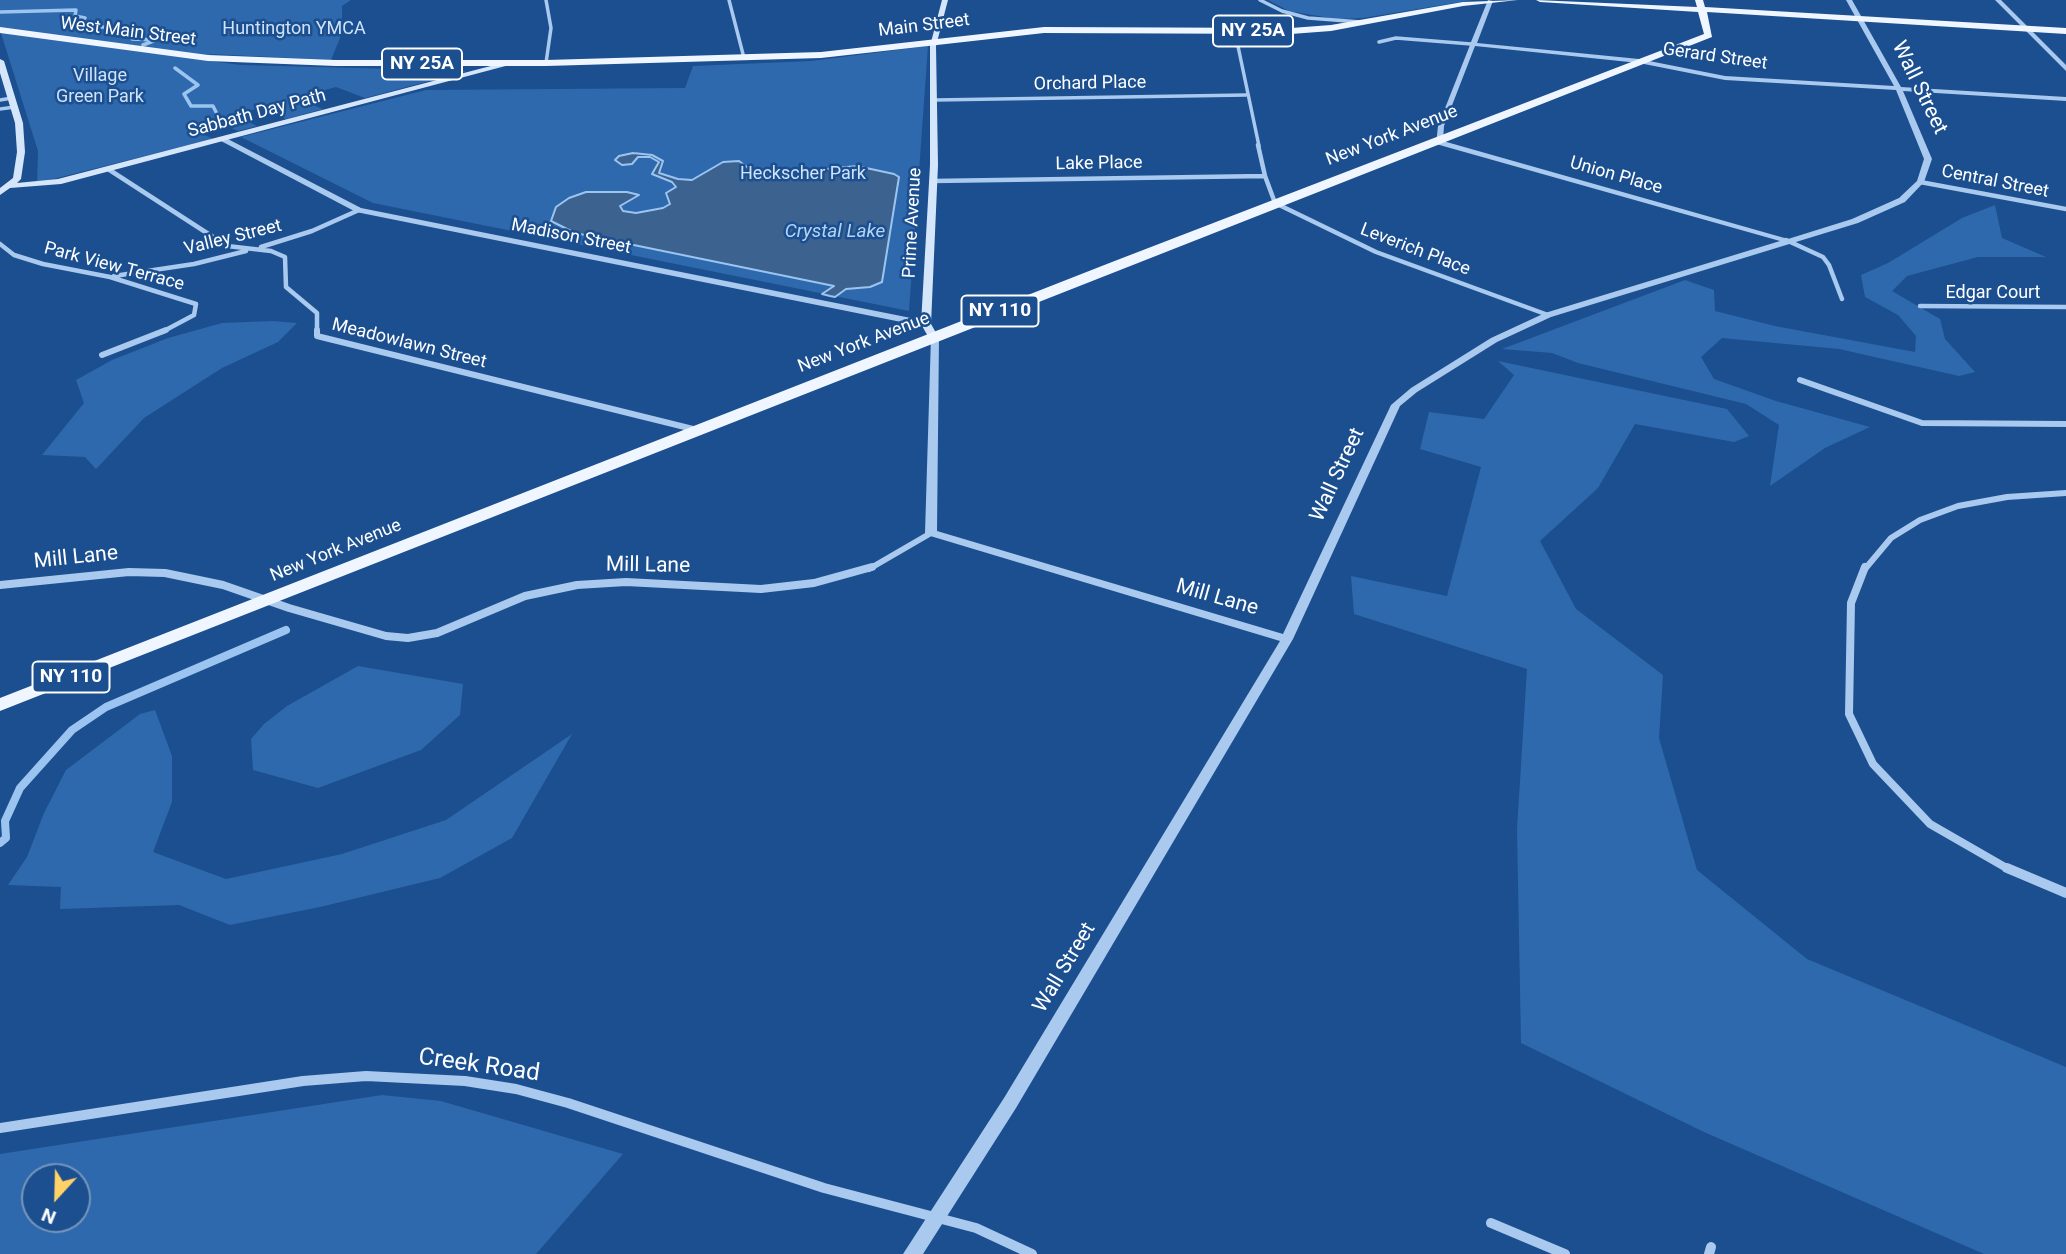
<!DOCTYPE html>
<style>
body{margin:0}
#map{position:relative;width:2066px;height:1254px;overflow:hidden;background:#1b4f8f;font-family:Roboto,sans-serif}
canvas{display:block}
.north{position:absolute;left:21px;top:1163px;width:70px;height:70px;box-sizing:border-box;background:#1b4f8f;border:2px solid #7695bc;border-radius:50%;rotate:202deg;font-size:19px;font-weight:700;line-height:28px;text-align:center;color:#fff}
.north::after{content:'';display:block;margin:auto;width:24px;height:32px;background:#ffd166;clip-path:polygon(50% 0,100% 100%,50% 72%,0 100%)}
</style>
<div id="map">
<canvas width="2066" height="1254"></canvas>
<div class="north">N</div>
</div>
<script>
const ctx = document.querySelector('canvas').getContext('2d');
ctx.lineJoin = 'round';
function paint(path, color) { ctx.fillStyle = color; ctx.fill(path, 'evenodd'); }
const poly = rows => new Path2D(rows.map(r => 'M' + r).join(''));
function stroke(path, color, width, dash) { ctx.strokeStyle = color; ctx.lineWidth = width; ctx.lineCap = dash ? 'butt' : 'round'; ctx.setLineDash(dash || []); ctx.stroke(path); }
function drawText(font, color, halo, rows, align = 'center') {
  ctx.font = font + ' Roboto,sans-serif'; ctx.lineWidth = 5; ctx.setLineDash([]); ctx.textBaseline = 'middle'; ctx.strokeStyle = halo; ctx.fillStyle = color; for (const [text, x, y, turn = 0] of rows) {
    ctx.save(); ctx.translate(x, y); ctx.rotate((+turn || 0) * Math.PI / 180); ctx.textAlign = isNaN(turn) ? turn : align; if (halo) ctx.strokeText(text, 0, 0); ctx.fillText(text, 0, 0); ctx.restore();
  }
}
paint(poly([
 [0,0,351,0,342,6,342,33,331,60,210,54,209,61,241,65,467,71,365,98,336,87,296,98,323,109,286,119,259,108,234,115,257,126,238,131,215,121,191,128,213,139,37,183,38,151,0,30],
 [1268,0,1473,0,1363,18,1336,19,1289,11],
 [928,46,909,311,373,203,241,137,426,90,685,88,693,66,811,61],
 [1995,205,2002,238,2046,257,1978,257,1907,276,1892,291,1940,319,1945,339,1975,372,1959,376,1839,349,1722,338,1701,357,1714,379,1776,401,1870,427,1825,448,1770,486,1779,425,1746,404,1578,363,1552,353,1502,349,1685,280,1714,290,1715,311,1775,326,1915,352,1916,336,1898,315,1865,297,1861,275,1888,263,1962,218],
 [272,321,297,323,278,342,222,368,144,418,96,469,85,457,42,455,84,403,76,380,112,360,168,338,222,323],
 [1498,361,1727,409,1749,436,1734,442,1635,424,1598,488,1540,541,1576,609,1663,675,1659,738,1697,870,1807,959,2066,1067,2066,1254,1984,1254,1704,1132,1521,1043,1517,829,1527,669,1354,614,1351,576,1447,596,1481,467,1420,449,1429,412,1484,419,1514,375],
 [358,666,463,684,460,715,421,750,318,788,253,770,251,739,264,724,287,706],
 [155,710,172,756,172,802,153,852,226,879,342,854,446,820,572,734,512,838,440,878,320,907,230,925,179,905,60,909,61,887,8,885,27,857,44,813,66,770,140,714],
 [382,1095,441,1101,623,1154,536,1254,0,1254,0,1154],
 [77,1177,77,1219,35,1219,35,1177]
]), '#2e69ad');
const water = poly([
 [633,153,652,155,663,161,659,173,678,179,692,180,723,162,739,161,751,170,766,175,857,166,894,174,899,177,882,282,870,287,846,289,835,297,830,296,822,294,834,286,575,233,551,221,556,207,569,198,586,192,627,192,639,195,620,206,623,211,636,213,663,208,670,204,666,193,676,187,672,182,652,174,659,162,650,157,638,157,632,164,622,165,615,160,619,156,633,153]
]);
paint(water, '#3c6290');
stroke(water, '#9cc4f0', 2);
stroke(poly([
 [0,12,76,10,75,16,85,18,79,23,108,28,114,32,131,33,132,39,156,40,143,45],
 [175,68,198,85,184,94,191,106,213,106,219,118]
]), '#9cc4f0', 3.5);
stroke(poly([
 [0,843,6,838,5,821,20,788,72,730,106,707,286,630]
]), '#9cc4f0', 8);
stroke(poly([
 [546,0,551,28,546,63],
 [729,0,744,58],
 [1260,0,1282,11,1308,18,1361,22],
 [1235,32,1259,146],
 [1379,42,1396,38,1471,44],
 [0,100,12,98],
 [935,100,1246,95],
 [0,109,15,107]
]), '#a9c9ee', 3.5);
stroke(poly([
 [1258,145,1265,176,1275,203,1376,252,1548,315],
 [108,169,227,246,271,251,285,257,286,287,317,313,317,332],
 [933,181,1265,176],
 [1920,182,2066,209],
 [1786,240,1823,257,1829,265,1842,299],
 [0,244,14,255,43,264,110,277,196,304,194,315,162,332],
 [261,247,312,231,359,210],
 [114,276,194,264,246,251],
 [1920,306,2066,307]
]), '#a9c9ee', 4.5);
stroke(poly([
 [317,330,317,336,697,430],
 [102,355,166,330],
 [1800,380,1922,423,2066,424],
 [869,569,931,533],
 [1865,569,1891,538,1920,520,1958,506,2007,497,2066,493]
]), '#a9c9ee', 6);
stroke(poly([
 [1865,567,1851,603,1849,714,1873,764,1930,824,2010,870],
 [0,585,129,572,165,573,223,585,289,608,386,636,408,638,437,633,525,596,577,585,626,582,761,589,814,583,872,567]
]), '#a9c9ee', 8);
stroke(poly([
 [2007,868,2066,893],
 [0,1128,303,1081,366,1076,465,1081,516,1089,568,1103,824,1188,976,1228,1032,1254],
 [1491,1223,1565,1254],
 [1709,1254,1711,1247]
]), '#a9c9ee', 10);
paint(poly([
 [1488,0,1493,1,1477,43,1639,59,1725,76,1894,86,1846,0,1852,0,1901,87,2066,97,2066,101,1903,91,1932,159,1924,182,1905,202,1858,223,1551,317,1497,342,1417,392,1400,406,1293,639,1016,1108,923,1254,903,1254,1004,1098,1280,641,927,535,925,533,931,336,937,336,939,338,937,531,1283,634,1391,405,1411,388,1491,338,1545,313,1780,241,1436,144,1438,126,1470,45,1468,44,1471,42,1488,0],
 [1475,46,1639,63,1725,80,1896,90,1924,159,1917,181,1899,198,1852,219,1788,239,1443,141,1444,126,1475,46],
 [1995,0,2001,0,2066,65,2066,71,1995,0],
 [224,137,361,208,926,321,931,324,926,327,356,212,221,141,220,139,224,137]
]), '#a9c9ee');
paint(poly([
 [942,0,948,0,936,46,938,165,931,324,939,338,934,341,930,340,921,324,930,165,930,46,942,0],
 [0,59,4,61,23,123,25,152,21,179,17,183,58,179,506,62,513,64,61,184,10,188,0,195,0,188,13,178,17,152,15,123,0,73,0,59]
]), '#d6e6fa');
paint(poly([
 [1518,0,1463,6,1331,31,1291,34,1044,33,821,58,546,66,336,66,208,61,0,33,0,27,208,55,336,60,546,60,821,52,1044,27,1291,28,1331,25,1463,2,1518,0],
 [1536,0,1697,7,1695,0,1703,0,1705,7,2066,28,2066,34,1707,12,1712,37,0,711,0,698,1112,262,1704,34,1698,12,1540,2,1536,0]
]), '#f0f6ff');
drawText('18px', '#fff', '#1b4f8f', [
 ["Main Street",924,26,-7],
 ["West Main Street",128,32,7],
 ["Gerard Street",1715,57,8],
 ["Orchard Place",1090,84,-1],
 ["Sabbath Day Path",257,114,-15],
 ["New York Avenue",1392,136,-21],
 ["Lake Place",1099,164,-1],
 ["Union Place",1616,176,16],
 ["Central Street",1995,182,11],
 ["Prime Avenue",913,223,-87],
 ["Madison Street",571,237,11],
 ["Valley Street",233,238,-14],
 ["Leverich Place",1415,250,21],
 ["Park View Terrace",114,267,15],
 ["Edgar Court",1993,293],
 ["New York Avenue",864,343,-21],
 ["Meadowlawn Street",409,344,14],
 ["New York Avenue",336,551,-22]
]);
drawText('18px', '#cfe3fa', '#1b4f8f', [
 ["Huntington YMCA",294,29],
 ["Village",100,76],
 ["Green Park",100,97],
 ["Heckscher Park",803,174]
]);
for (const [x, y, w] of [
 [1253,31,80],
 [422,64,80],
 [1000,311,77],
 [71,677,77]
]) { const box = new Path2D(); box.roundRect(x - w / 2, y - 15.5, w, 31, 5); ctx.fillStyle = '#1b4f8f'; ctx.fill(box); stroke(box, '#fff', 2); }
drawText('bold 19px', '#fff', null, [
 ["NY 25A",1253,31],
 ["NY 25A",422,64],
 ["NY 110",1000,311],
 ["NY 110",71,677]
]);
drawText('italic 19px', '#b5d3f5', '#1b4f8f', [
 ["Crystal Lake",835,232]
]);
drawText('21px', '#fff', '#1b4f8f', [
 ["Wall Street",1919,88,64],
 ["Wall Street",1338,475,-65],
 ["Mill Lane",76,558,-6],
 ["Mill Lane",648,566,1],
 ["Mill Lane",1217,598,16],
 ["Wall Street",1065,968,-59]
]);
drawText('24px', '#fff', '#1b4f8f', [
 ["Creek Road",479,1066,8]
]);
</script>
